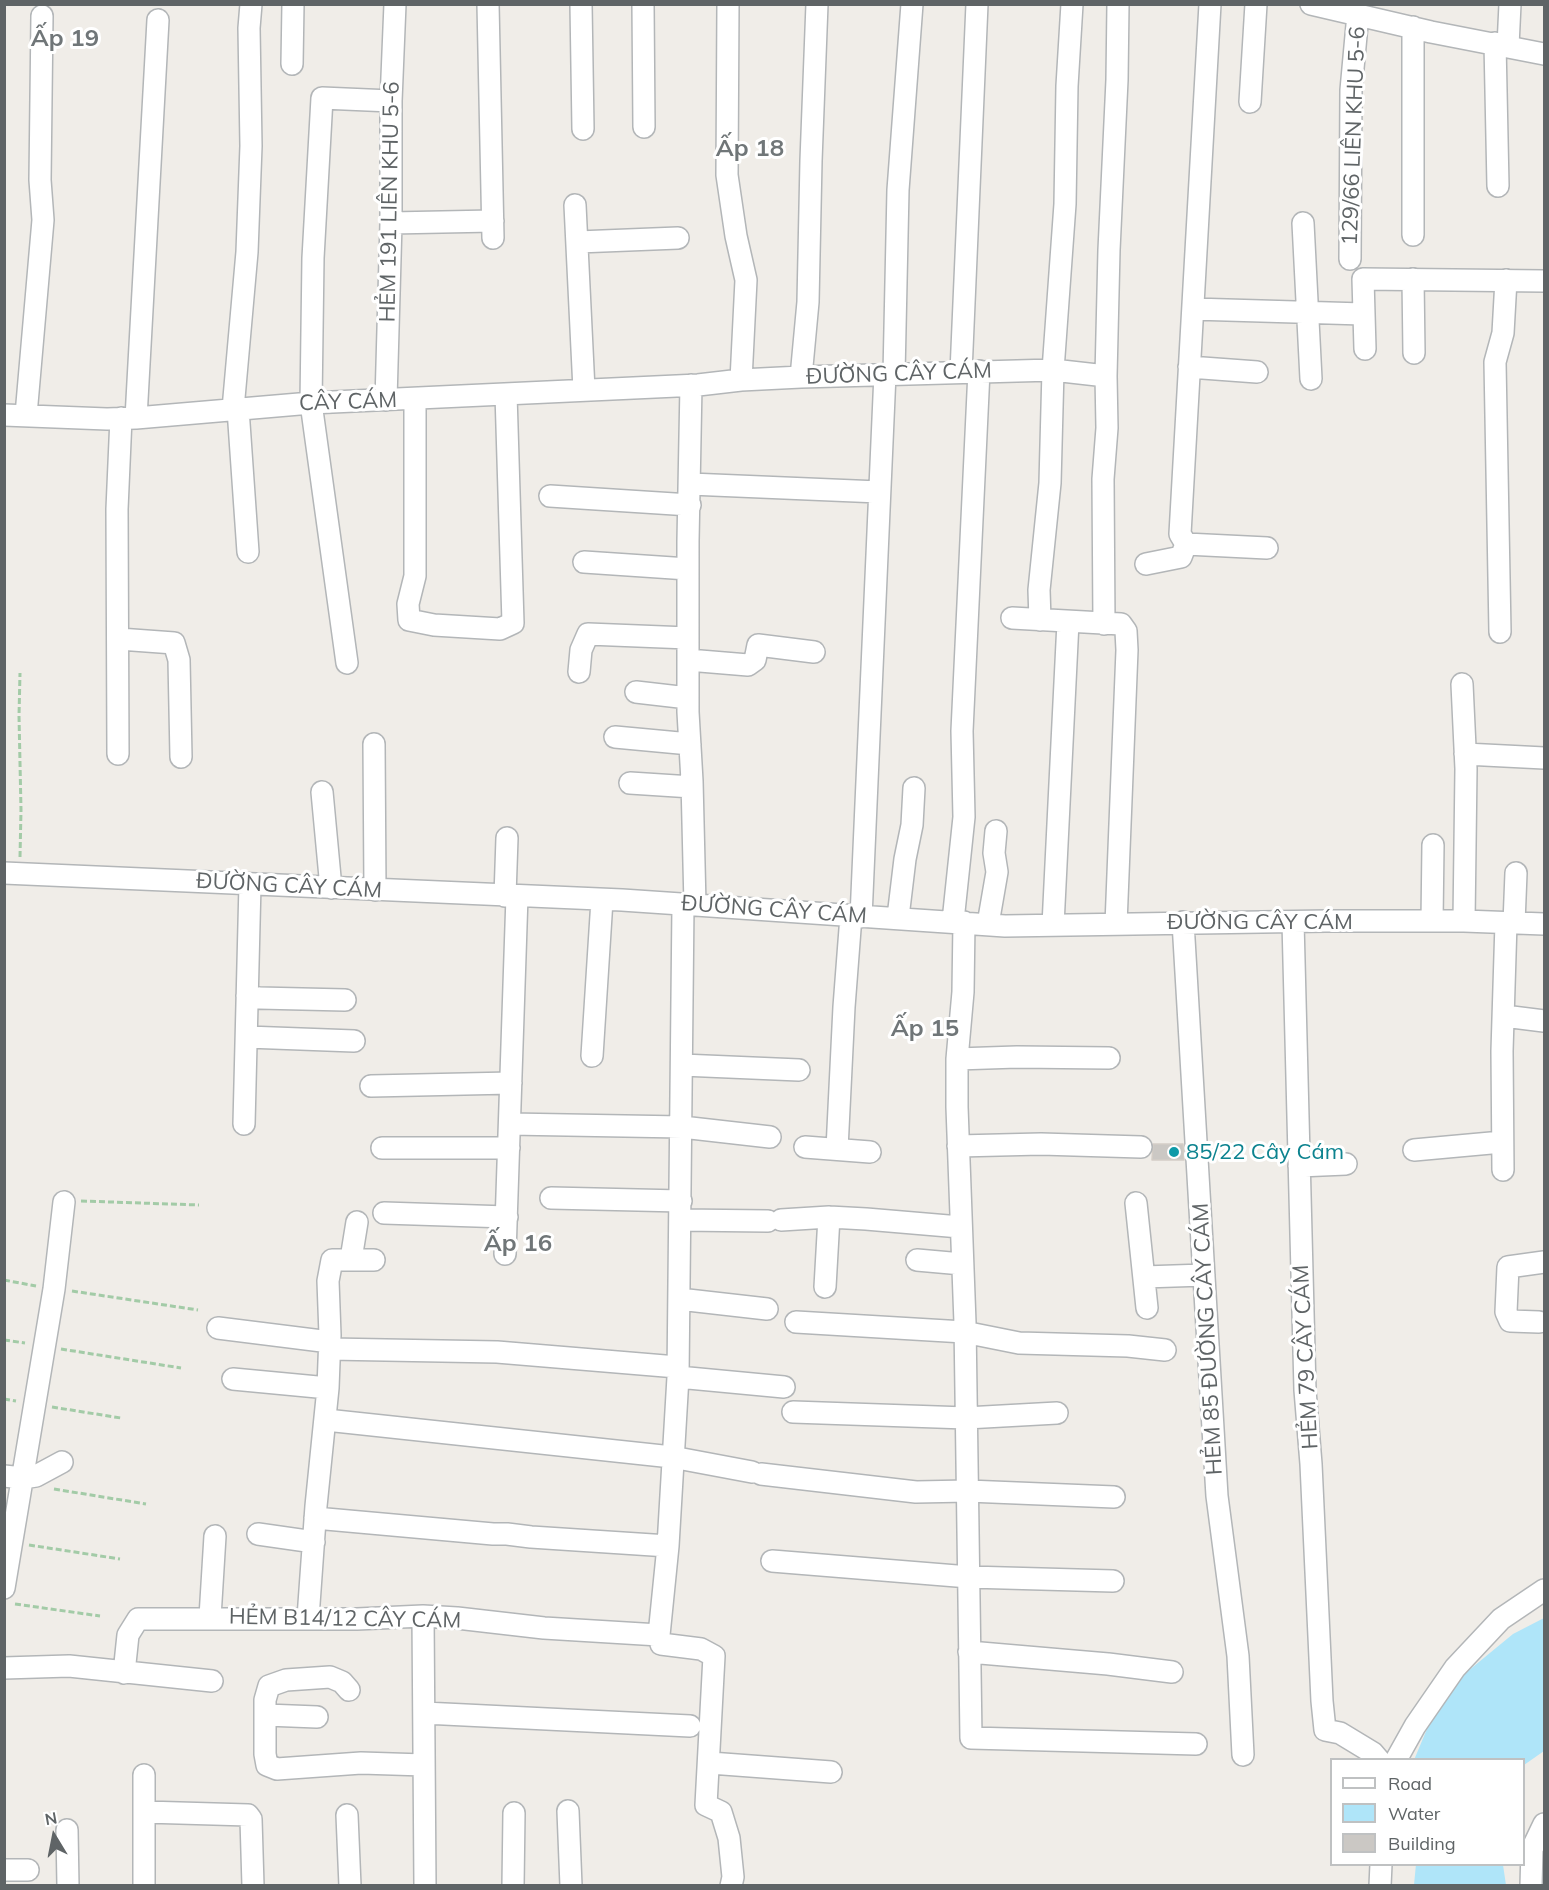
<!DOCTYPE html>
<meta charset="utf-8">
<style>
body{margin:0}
#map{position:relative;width:1549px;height:1890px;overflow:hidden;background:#f0ede8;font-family:Mulish,sans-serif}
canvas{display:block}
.frame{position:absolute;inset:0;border:6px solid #5f6466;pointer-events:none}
.legend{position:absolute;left:1330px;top:1758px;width:195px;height:108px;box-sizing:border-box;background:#fff;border:2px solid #bfc1c2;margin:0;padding:8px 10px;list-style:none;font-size:18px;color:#5f6466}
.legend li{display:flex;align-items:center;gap:12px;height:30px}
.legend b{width:30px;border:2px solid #bfc1c2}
.north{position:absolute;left:24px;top:1806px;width:60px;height:60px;-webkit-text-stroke:4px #fff;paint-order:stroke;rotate:350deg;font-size:16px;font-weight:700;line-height:24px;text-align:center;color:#5f6466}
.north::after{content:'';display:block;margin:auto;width:21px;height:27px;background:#5f6466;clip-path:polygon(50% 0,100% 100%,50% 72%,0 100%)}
</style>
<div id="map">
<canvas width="1549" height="1890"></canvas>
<div class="frame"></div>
<ul class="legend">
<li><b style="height:8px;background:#fff"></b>Road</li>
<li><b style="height:16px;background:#afe5f9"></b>Water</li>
<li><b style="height:16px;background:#cbc8c4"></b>Building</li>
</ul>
<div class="north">N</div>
</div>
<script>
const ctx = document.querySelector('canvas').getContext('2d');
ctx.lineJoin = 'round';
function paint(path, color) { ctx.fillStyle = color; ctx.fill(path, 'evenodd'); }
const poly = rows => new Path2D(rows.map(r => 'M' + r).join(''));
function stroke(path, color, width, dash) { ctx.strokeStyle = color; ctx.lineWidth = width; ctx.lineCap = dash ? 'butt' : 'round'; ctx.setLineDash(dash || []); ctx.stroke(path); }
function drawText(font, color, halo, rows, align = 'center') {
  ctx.font = font + ' Mulish,sans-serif'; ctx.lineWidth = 6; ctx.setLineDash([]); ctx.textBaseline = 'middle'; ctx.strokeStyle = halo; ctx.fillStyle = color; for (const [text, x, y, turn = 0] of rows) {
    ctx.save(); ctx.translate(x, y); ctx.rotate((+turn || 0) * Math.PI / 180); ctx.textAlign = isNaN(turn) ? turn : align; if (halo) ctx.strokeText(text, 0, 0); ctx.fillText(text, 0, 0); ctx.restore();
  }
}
paint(poly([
 [1544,1618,1544,1751,1524,1765,1524,1760,1414,1760,1432,1717,1457,1680,1513,1634],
 [1416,1864,1503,1865,1506,1885,1414,1885]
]), '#afe5f9');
const building = poly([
 [1153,1144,1183,1144,1184,1160,1152,1160,1153,1144]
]);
paint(building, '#cbc8c4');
stroke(building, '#d4cdc6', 1.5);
const minor = poly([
 [488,4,493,238],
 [581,4,583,129],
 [643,4,644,127],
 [728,4,727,175,736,236,746,280,741,380],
 [1210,4,1180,534,1186,544,1267,548],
 [1311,4,1431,32,1544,54],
 [1495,43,1498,186],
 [1508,46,1510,4],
 [292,64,293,4],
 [1250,102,1256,4],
 [575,205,584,390],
 [391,223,493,221],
 [1303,223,1311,379],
 [1413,235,1413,27],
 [578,242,678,238],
 [1350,259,1351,90,1358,14],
 [1413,279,1414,353],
 [1193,309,1363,314],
 [1365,349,1363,279,1544,281],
 [1189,367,1257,372],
 [961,372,977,4],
 [894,374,898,190,912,4],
 [801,377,808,302,811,161,817,4],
 [691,385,688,541,688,712,692,781,695,905],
 [415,399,415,576,408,604,409,620,434,625,500,629,513,623,506,394],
 [386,400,391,223,391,101,395,4],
 [233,409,247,252,251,146,249,28,251,4],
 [238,409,248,552],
 [4,415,107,419,136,418,311,403,698,385,741,380,801,377,1053,370,1106,376],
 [26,415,43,220,40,180,42,16],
 [136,418,158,20],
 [690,484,879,492],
 [550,496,690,505],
 [584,562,688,569],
 [1146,564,1181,557,1186,544],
 [1012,618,1121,624,1126,631,1127,650,1116,924],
 [1040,620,1039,590,1050,483,1053,370,1065,204,1067,86,1072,4],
 [1104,624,1103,479,1107,428,1106,376,1109,250,1117,80,1118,4],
 [1500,632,1495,362,1503,333,1506,280],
 [119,639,174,643,179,660,181,757],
 [688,660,748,665,755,660,758,645,814,652],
 [347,663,311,403,313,258,322,98,391,101],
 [579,672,581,650,588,634,688,638],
 [1462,684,1466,769,1464,921],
 [636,692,688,698],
 [615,737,690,744],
 [374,744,375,890],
 [118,754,117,509,121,418],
 [1465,754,1544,758],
 [630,783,692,787],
 [322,792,331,888],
 [4,873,622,900,1005,926,1326,921,1464,921,1544,924],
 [505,896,507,838],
 [683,905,678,1377,668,1546,659,1635,661,1644,701,1649,714,1656,706,1805,721,1812,729,1838,733,1877,731,1886],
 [861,917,885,374],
 [898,917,905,859,912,825,914,788],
 [953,921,964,817,962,731,979,371],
 [1432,921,1433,845],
 [964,922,963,992,957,1059,957,1107,965,1323,971,1738,1196,1744],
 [1183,922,1217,1496,1238,1656,1243,1755],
 [1293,922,1305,1390,1311,1464,1322,1701,1325,1730,1340,1733,1373,1753,1379,1760],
 [1514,923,1516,873],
 [988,924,997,872,994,853,996,831],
 [1053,925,1068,622],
 [247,996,259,998,345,1000],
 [1504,1016,1544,1021],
 [247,1037,354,1041],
 [592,1056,602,900],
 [957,1059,1017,1057,1109,1058],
 [682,1065,799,1070],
 [371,1086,511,1083],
 [244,1124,250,884],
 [510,1124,682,1127,770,1137],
 [958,1146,1041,1144,1141,1147],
 [805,1147,870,1152],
 [382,1148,509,1148],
 [837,1149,844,1007,851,916],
 [1414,1150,1502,1142],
 [1299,1166,1346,1164],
 [1503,1170,1502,1051,1506,923],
 [551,1198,681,1201],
 [1136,1203,1147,1308],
 [384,1213,507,1217],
 [680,1220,768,1221],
 [781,1220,829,1217,866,1219,960,1227],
 [505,1254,517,896],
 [351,1259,357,1222],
 [917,1260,962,1264],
 [1144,1277,1204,1275],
 [825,1287,829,1217],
 [679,1299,767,1309],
 [796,1322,964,1332,1019,1343,1128,1346,1165,1350],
 [1539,1322,1510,1321,1506,1312,1508,1267,1544,1262],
 [218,1328,330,1342],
 [330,1349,497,1352,677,1367],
 [678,1377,784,1387],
 [233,1379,328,1388],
 [793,1412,966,1418,1057,1413],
 [326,1420,672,1457,752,1472],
 [761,1474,916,1492,968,1491,1114,1497],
 [4,1476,23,1478,36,1476,62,1462],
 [315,1518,493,1534,507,1534,531,1537,668,1546],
 [258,1534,314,1542],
 [772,1561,969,1577,1113,1581],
 [4,1588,54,1289,64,1202],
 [423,1616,425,1886],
 [210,1617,215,1536],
 [308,1618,316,1506,328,1388,330,1335,328,1281,332,1260,374,1260],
 [969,1652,1108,1664,1172,1672],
 [4,1668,69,1666,212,1681],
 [124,1673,128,1635,138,1619,357,1619,423,1616,457,1618,544,1628,659,1635],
 [349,1690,342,1682,330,1677,286,1680,269,1686,265,1700,265,1754,267,1765,277,1769,361,1763,424,1765],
 [424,1713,690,1726],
 [266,1715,317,1717],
 [1396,1760,1415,1726,1455,1668,1501,1619,1544,1590],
 [710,1763,831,1772],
 [568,1811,571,1886],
 [145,1812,248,1815,251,1819,253,1886],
 [347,1815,350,1886],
 [67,1830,68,1886],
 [4,1870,28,1870],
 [144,1886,144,1775],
 [513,1886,514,1813],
 [1380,1886,1381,1864],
 [1531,1886,1532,1849,1544,1824]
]);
stroke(minor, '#b3b6b8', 24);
stroke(poly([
 [20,857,21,810,19,716,20,673],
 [81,1201,199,1205],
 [4,1280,36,1286],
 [72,1291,198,1310],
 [4,1340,25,1343],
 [61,1349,181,1368],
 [4,1399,16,1401],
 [52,1407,121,1418],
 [54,1489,146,1504],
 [29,1545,120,1559],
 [15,1604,100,1616]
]), '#a3cba7', 3, [6, 3]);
stroke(minor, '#fff', 21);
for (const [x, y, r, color] of [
 [1174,1152,6,"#0f9aa8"]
]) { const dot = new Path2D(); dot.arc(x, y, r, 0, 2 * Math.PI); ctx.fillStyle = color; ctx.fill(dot); stroke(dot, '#fff', 2); }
drawText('22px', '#5f6466', '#fff', [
 ["129/66 LIÊN KHU 5-6",1354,136,-88],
 ["HẺM 191 LIÊN KHU 5-6",390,202,-89],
 ["ĐƯỜNG CÂY CÁM",899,374,-2],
 ["CÂY CÁM",348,402,-2],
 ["ĐƯỜNG CÂY CÁM",289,886,3],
 ["ĐƯỜNG CÂY CÁM",774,910,4],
 ["ĐƯỜNG CÂY CÁM",1260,922],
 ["HẺM 85 ĐƯỜNG CÂY CÁM",1208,1339,-93],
 ["HẺM 79 CÂY CÁM",1306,1357,-93],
 ["HẺM B14/12 CÂY CÁM",345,1619,1]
]);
drawText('22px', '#0d838f', '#fff', [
 ["85/22 Cây Cám",1186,1152]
], 'left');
drawText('bold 24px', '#707678', '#fff', [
 ["Ấp 19",65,39],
 ["Ấp 18",750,149],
 ["Ấp 15",925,1029],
 ["Ấp 16",518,1244]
]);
</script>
